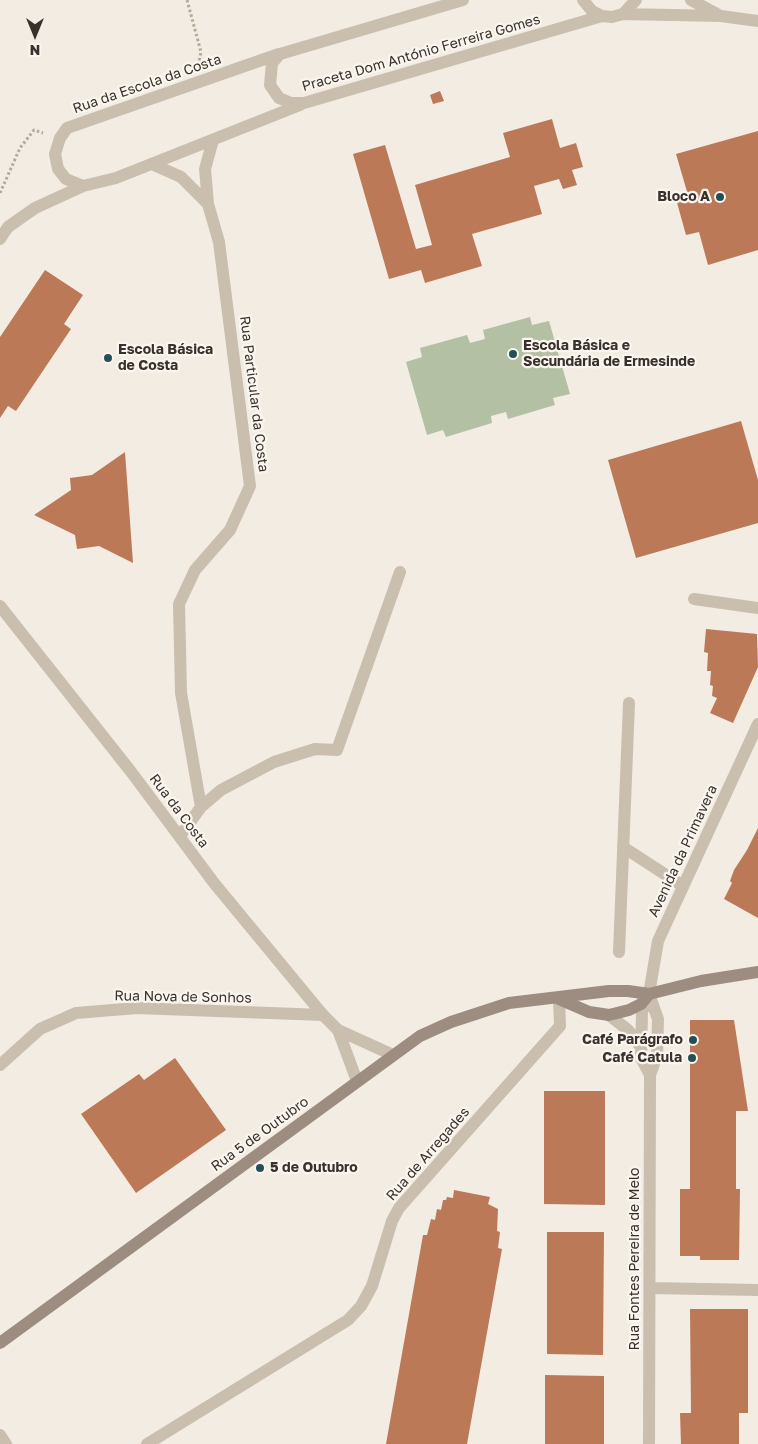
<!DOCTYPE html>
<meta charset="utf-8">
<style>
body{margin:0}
#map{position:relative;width:758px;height:1444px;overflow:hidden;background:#f2ece2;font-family:"Golos Text",sans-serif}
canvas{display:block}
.north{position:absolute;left:10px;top:10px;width:50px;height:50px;-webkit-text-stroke:4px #faf6ef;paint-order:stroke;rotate:180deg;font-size:14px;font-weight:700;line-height:20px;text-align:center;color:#39312c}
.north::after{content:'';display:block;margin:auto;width:18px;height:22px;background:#39312c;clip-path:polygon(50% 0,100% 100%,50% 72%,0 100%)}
</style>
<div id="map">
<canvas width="758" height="1444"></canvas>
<div class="north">N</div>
</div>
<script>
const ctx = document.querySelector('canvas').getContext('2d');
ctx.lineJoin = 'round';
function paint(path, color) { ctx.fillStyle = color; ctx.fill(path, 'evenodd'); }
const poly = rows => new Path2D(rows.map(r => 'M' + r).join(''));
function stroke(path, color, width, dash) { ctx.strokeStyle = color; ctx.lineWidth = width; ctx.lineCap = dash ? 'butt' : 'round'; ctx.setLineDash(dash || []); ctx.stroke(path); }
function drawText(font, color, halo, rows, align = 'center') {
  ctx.font = font + ' "Golos Text",sans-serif'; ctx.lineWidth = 4.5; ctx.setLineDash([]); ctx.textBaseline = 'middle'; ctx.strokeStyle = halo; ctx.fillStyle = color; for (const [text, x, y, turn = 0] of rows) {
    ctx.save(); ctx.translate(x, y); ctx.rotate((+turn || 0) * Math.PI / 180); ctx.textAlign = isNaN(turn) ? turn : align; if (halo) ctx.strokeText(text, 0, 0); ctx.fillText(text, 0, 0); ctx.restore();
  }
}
paint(poly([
 [530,317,532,325,549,321,570,394,553,398,555,405,508,419,506,412,491,416,492,423,446,437,443,430,427,435,406,362,422,357,420,348,467,335,470,343,485,339,483,330]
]), '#b4c0a3');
paint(poly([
 [440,91,444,101,433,104,430,95],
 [552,119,560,148,576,143,583,167,572,170,577,185,563,189,559,179,534,186,542,214,472,234,482,266,425,283,421,270,389,279,353,154,385,145,416,249,432,245,415,185,510,157,503,133],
 [758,131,758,250,708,265,699,232,686,235,676,199,688,195,676,154],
 [45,270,83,295,64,324,71,329,16,411,8,406,0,418,0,337],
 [741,421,758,480,758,523,636,558,608,460],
 [125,452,133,563,99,546,77,549,75,535,34,515,71,490,70,478,92,475],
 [706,629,757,634,758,667,733,723,710,713,717,698,712,696,713,686,710,685,711,671,707,671,708,653,704,652],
 [758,828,758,918,724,899,732,883,730,881,734,870,747,850],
 [690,1020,734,1020,748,1111,736,1111,736,1189,740,1189,739,1260,700,1260,700,1256,680,1256,680,1189,690,1189],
 [175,1058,226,1130,136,1193,81,1114,139,1074,144,1080],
 [544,1091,605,1091,605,1205,544,1204],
 [454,1190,490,1197,488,1204,498,1209,497,1231,500,1232,498,1248,502,1249,467,1444,386,1444,423,1235,427,1235,431,1219,435,1220,437,1209,441,1210,443,1200,446,1200,447,1197,453,1198],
 [547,1232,604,1232,603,1355,547,1354],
 [690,1309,748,1309,748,1413,739,1413,739,1444,681,1444,680,1413,691,1413],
 [545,1375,604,1376,604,1444,545,1444]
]), '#bc7957');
stroke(poly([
 [187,0,201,52,199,62],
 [0,193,20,148,34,130,43,133]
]), '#b5a899', 3, [2.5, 2.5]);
stroke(poly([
 [694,599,758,608],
 [623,847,683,886],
 [619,952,629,703]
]), '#cabeaf', 12);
stroke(poly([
 [463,0,280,54,272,63,270,85,279,98,291,103,304,103,602,16],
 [583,0,592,11,602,16,612,17,623,14,636,0],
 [691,0,717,14],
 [623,14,721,16,758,21],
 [152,164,181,177,208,204],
 [83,186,66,179,58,169,55,154,60,138,67,128,279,54],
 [0,239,8,227,35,208,83,186,116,178,300,105],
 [201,807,221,790,274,762,315,749,337,750,400,572],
 [180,836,201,807,181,693,179,604,195,570,230,530,250,486,219,242,208,204,205,169,213,140],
 [649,994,658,1019,657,1056,650,1075,649,1444],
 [609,1015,628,1030,641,1047],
 [0,1065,40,1029,76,1013,137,1008,323,1015],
 [650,1075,641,1058,642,1012,649,994,658,941,758,724],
 [650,1288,758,1290],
 [0,1435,6,1444],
 [147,1444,348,1320,361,1306,372,1286,392,1221,399,1208,560,1026,559,999]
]), '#cabeaf', 12);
stroke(poly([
 [0,606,132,773,214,883,323,1015,338,1030,393,1055],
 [338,1030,357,1081]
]), '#cabeaf', 12);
stroke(poly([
 [559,999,589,1012,609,1015,629,1010,641,1004,649,994],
 [0,1343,420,1036,451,1022,509,1003,609,991,628,991,649,994,701,981,758,972]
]), '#9d8d80', 12);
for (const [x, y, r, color] of [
 [720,197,5,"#254f57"],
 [513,354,5,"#254f57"],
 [108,358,5,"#254f57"],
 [693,1040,5,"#254f57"],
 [692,1058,5,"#254f57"],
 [260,1168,5,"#254f57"]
]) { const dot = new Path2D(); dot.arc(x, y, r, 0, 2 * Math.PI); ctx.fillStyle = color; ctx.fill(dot); stroke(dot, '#faf6ef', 2); }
drawText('14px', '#39312c', '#faf6ef', [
 ["Praceta Dom António Ferreira Gomes",421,53,-16],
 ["Rua da Escola da Costa",147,84,-19],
 ["Rua Particular da Costa",254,394,83],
 ["Rua da Costa",179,811,53],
 ["Avenida da Primavera",683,851,-65],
 ["Rua Nova de Sonhos",183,997,1],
 ["Rua 5 de Outubro",260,1134,-36],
 ["Rua de Arregades",428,1154,-49],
 ["Rua Fontes Pereira de Melo",635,1259,-90]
]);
drawText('bold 14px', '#39312c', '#faf6ef', [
 ["Bloco A",710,197],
 ["Escola Básica e",523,346,"left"],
 ["Secundária de Ermesinde",523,362,"left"],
 ["Escola Básica",118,350,"left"],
 ["de Costa",118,366,"left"],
 ["Café Parágrafo",683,1040],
 ["Café Catula",682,1058],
 ["5 de Outubro",270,1168,"left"]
], 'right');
</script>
